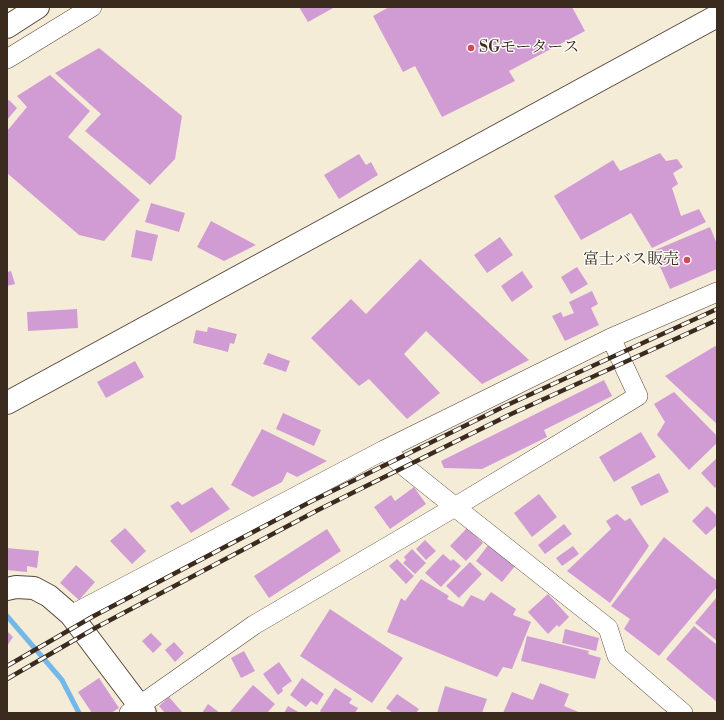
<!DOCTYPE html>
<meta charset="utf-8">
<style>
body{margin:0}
#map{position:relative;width:724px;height:720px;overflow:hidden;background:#f5ecd8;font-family:"Libre Bodoni",serif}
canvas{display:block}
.frame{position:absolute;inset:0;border:8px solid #3b2a1e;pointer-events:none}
</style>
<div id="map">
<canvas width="724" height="720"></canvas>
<div class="frame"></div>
</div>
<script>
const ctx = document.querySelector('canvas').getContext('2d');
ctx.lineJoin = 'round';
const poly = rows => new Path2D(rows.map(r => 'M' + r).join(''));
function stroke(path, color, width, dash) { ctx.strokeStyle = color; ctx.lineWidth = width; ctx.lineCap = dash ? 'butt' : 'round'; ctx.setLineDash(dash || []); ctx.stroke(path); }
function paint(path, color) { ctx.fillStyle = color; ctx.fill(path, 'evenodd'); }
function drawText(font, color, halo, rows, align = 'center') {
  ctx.font = font + ' "Libre Bodoni","Noto Serif JP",serif'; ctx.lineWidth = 3; ctx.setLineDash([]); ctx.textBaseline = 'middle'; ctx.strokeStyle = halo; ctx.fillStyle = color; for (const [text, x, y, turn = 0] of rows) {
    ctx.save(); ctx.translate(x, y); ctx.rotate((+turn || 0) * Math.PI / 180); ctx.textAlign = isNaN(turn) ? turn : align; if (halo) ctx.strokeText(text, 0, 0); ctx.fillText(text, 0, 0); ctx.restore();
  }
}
stroke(poly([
 [7,616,62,680,79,713]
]), '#74b8ea', 5);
paint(poly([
 [299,7,335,7,308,22],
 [389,7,572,7,585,31,509,71,515,81,442,117,415,66,403,72,373,16],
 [99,48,182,116,175,159,150,185,85,131,101,114,55,73],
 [50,75,90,111,68,137,140,200,104,241,79,235,7,173,7,131,27,107,17,96],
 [9,100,17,108,7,120,7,101],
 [660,153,666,161,677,159,683,167,673,173,678,184,672,188,681,216,699,209,706,222,652,248,631,213,581,240,554,196,613,160,620,171],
 [359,154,366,165,371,162,378,175,339,199,324,175],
 [151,203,185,213,179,232,145,222],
 [211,221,256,245,224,261,197,247],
 [710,227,717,244,717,269,670,289,653,251],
 [136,230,158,235,152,261,131,257],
 [500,237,513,255,487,273,474,255],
 [420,259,529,360,482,384,426,331,404,354,440,393,407,419,369,379,359,386,311,338,351,299,366,314],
 [577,267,588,284,571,294,561,277],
 [11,271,15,284,7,286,7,272],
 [522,271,533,287,512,302,501,286],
 [592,291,598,304,591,308,599,325,565,341,552,316,561,312,563,317,574,313,569,302],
 [77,309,78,328,28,331,27,312],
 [208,327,237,334,234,344,230,343,228,352,193,343,196,330,207,332],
 [717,345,717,424,665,376],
 [268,353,290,361,286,372,263,364],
 [135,361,144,377,106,398,97,382],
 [604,380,612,396,544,430,547,437,482,469,444,468,441,461],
 [674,392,717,436,717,443,689,470,657,435,665,422,654,404],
 [283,413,321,430,314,446,276,429],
 [262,429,327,461,297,477,287,472,282,482,253,497,231,485],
 [641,432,656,457,614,482,599,457],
 [717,458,717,486,715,488,701,473],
 [659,473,669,492,641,506,631,487],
 [212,487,230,509,191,533,170,506,178,501,182,505],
 [414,487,426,504,390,529,374,507,391,495,395,501],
 [539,494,557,517,532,537,514,513],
 [707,506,717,516,717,525,706,535,692,521],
 [617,514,625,521,630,518,649,546,610,603,567,571,611,529,606,521],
 [564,524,572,534,545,554,538,545],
 [125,528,146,551,132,564,110,541],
 [467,528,483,543,466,561,450,546],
 [327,529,341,551,269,598,254,576],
 [664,537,717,581,717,587,659,656,624,629,630,619,611,606],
 [425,540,436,551,426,560,416,549],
 [489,544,516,565,502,582,476,561],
 [573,546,579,554,562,566,556,558],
 [7,548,39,551,37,568,27,566,27,572,7,570],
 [412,549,426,563,415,574,403,563,406,560,404,557],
 [443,554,451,561,453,559,461,566,441,587,425,573],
 [397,559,414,576,406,584,389,566],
 [470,562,482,574,459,598,446,586],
 [76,565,95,582,79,600,60,583],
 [421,579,449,596,447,599,463,607,471,595,484,601,491,592,516,609,513,615,531,622,512,669,503,667,497,677,387,632,401,598,405,601],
 [548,594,569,617,559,627,557,625,548,634,528,612],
 [717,597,717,641,695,623],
 [330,609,403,658,372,703,300,656],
 [694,626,717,645,717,702,666,659],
 [565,629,599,638,596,651,562,643],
 [7,631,13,637,7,646],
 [151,633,162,644,153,653,142,641],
 [527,636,589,651,588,654,601,658,595,679,521,661],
 [174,642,184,653,175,662,165,650],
 [244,651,255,671,241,678,231,658],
 [279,662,292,681,282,688,283,691,278,695,263,674],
 [99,678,119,708,111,713,92,713,78,692],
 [302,678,324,694,317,705,311,701,306,707,290,695],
 [540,683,569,694,564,706,581,713,503,713,512,692,533,700],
 [253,685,275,704,267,713,231,713,230,712],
 [445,686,487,699,482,713,437,713],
 [335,688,352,699,349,703,358,708,355,713,322,713,320,711],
 [397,694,419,709,416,713,393,713,386,708],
 [169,697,183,713,165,713,159,706],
 [208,704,220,713,202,713],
 [288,706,300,713,284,713]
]), '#d19cd3');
const street = poly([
 [7,59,92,7],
 [384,450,455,507,608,628,617,656,683,713],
 [71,615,384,450,611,338,717,292],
 [129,713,254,625,455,507,638,396,611,338]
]);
const secondary = poly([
 [7,403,717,16],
 [7,589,16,587,34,588,49,596,71,615,145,713]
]);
const highway = poly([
 [7,27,38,7]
]);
stroke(street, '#57473a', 20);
stroke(secondary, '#57473a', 24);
stroke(highway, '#57473a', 24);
stroke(street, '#fff', 19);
stroke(secondary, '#fff', 22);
stroke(highway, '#fff', 22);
const rail = poly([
 [7,666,92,617,312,501,505,406,717,309],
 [7,679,97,627,318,510,509,415,717,320]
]);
stroke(rail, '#3b2a1e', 4.5);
stroke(rail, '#fdfcf7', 3, [9]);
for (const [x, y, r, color] of [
 [471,48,4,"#d1495b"],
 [687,260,4,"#d1495b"]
]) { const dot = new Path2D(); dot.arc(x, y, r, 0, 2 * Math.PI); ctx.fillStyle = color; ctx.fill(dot); stroke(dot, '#fdfcf7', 1.5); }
drawText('16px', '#3b2a1e', '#fdfcf7', [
 ["SGモータース",479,48],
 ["富士バス販売",679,260,"right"]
], 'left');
</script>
